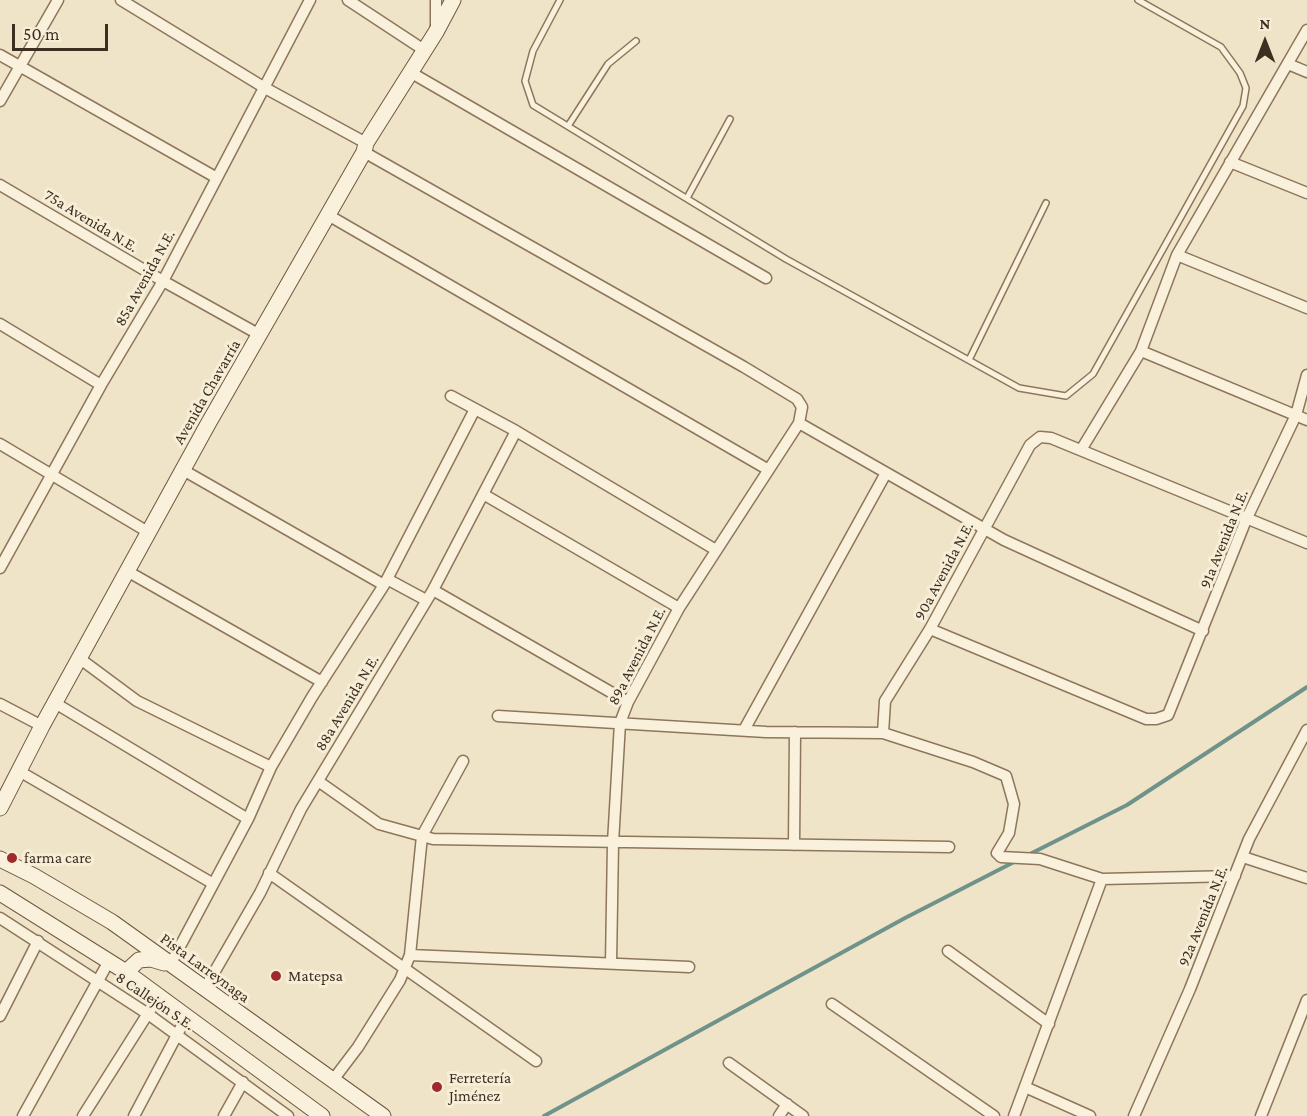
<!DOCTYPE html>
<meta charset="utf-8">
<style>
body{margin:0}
#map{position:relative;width:1307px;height:1116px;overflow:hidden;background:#f0e4c8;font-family:"Crimson Pro",serif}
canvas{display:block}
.north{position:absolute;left:1235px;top:12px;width:60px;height:60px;-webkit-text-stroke:4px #f7eed8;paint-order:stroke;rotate:0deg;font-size:16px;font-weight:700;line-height:24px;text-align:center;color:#3d2e20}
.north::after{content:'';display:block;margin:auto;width:21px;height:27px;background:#3d2e20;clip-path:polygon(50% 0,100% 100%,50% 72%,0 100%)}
.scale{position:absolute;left:12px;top:24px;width:96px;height:27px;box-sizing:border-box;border:3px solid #3d2e20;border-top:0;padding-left:8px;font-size:18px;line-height:21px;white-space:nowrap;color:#3d2e20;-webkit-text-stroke:4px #f7eed8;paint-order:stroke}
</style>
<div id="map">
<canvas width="1307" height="1116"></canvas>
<div class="north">N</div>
<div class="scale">50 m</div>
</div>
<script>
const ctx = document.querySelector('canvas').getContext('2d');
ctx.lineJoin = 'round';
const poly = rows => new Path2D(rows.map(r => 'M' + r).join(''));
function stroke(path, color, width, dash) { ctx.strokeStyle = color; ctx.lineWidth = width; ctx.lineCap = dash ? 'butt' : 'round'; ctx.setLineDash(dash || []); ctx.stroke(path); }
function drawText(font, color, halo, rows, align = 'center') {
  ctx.font = font + ' "Crimson Pro",serif'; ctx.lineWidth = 6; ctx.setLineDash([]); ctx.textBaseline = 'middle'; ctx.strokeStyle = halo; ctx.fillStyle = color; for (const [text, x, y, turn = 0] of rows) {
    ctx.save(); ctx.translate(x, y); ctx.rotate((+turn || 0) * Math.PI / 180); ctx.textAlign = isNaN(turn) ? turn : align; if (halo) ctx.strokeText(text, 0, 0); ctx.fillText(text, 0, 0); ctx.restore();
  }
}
stroke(poly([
 [1028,855,1127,805,1307,687],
 [544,1116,905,918,1016,861]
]), '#6f938a', 4);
const lane = poly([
 [560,0,533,51,525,81,533,105,786,259,1019,388,1066,396,1093,374,1243,106,1246,88,1240,73,1221,47,1138,0],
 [568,126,608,64,636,41],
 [687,198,730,119],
 [969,360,1046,203]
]);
const street = poly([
 [121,0,265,88,366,143],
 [348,0,424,50],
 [436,30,436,0],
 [0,55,217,178],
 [1288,64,1307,72],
 [410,72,766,278],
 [0,101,58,0],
 [364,152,744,367,797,399,802,407,799,423,679,608,628,702,620,723,613,843,611,963],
 [1230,162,1307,193],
 [0,185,163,281,260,335],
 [328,215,767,469],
 [1177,255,1307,308],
 [0,324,101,385],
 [1141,351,1307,420],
 [451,396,516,431,716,550],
 [799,423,1004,540,1203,631],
 [0,444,148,532],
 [1081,450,1141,351,1177,255,1307,30],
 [183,470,384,585],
 [483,494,679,608],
 [0,568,101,385,163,281,310,0],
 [127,571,322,682],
 [387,579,426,600],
 [433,590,628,702],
 [930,629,1146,719,1156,719,1168,715,1246,520,1296,415,1307,375],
 [79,658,137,701,271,767],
 [55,703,248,819],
 [0,704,42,726],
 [498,716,766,732,883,733,973,762,1006,776,1014,804,1009,833,997,853,1001,857,1040,859,1102,879,1235,876],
 [744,730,886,473],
 [883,733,885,701,930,629,1030,445,1040,437,1051,438,1307,543],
 [19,771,212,883],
 [318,781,379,824,433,839,949,847],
 [794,845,795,732],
 [1243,857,1307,878],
 [269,873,536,1061],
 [0,918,148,1014,288,1116],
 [948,951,1049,1024],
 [410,955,689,967],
 [170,965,248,819,271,767,312,697,384,585,475,409],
 [204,990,260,893,301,809,433,590,516,431],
 [832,1004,994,1116],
 [0,1016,38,941],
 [729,1063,803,1116],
 [333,1080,358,1047,400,980,410,955,422,836,463,761],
 [1025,1087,1090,1116],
 [23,1116,109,961],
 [83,1116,159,996],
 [134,1116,187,1016],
 [224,1116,243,1082],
 [779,1116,787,1104],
 [1014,1116,1102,879],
 [1134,1116,1190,989,1249,839,1307,730],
 [1261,1116,1307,1000]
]);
const secondary = poly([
 [0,808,42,726,208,424,364,152,366,143,436,32,453,0],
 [0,859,34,876,112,922,383,1116],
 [0,893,126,972,322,1116],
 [126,972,139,960,151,959,164,963]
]);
stroke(lane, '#8d765c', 8);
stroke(street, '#8d765c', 13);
stroke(secondary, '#6f573f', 17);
stroke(lane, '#faf1dc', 5);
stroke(street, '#faf1dc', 10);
stroke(secondary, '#faf1dc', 15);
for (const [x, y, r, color] of [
 [12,858,6,"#9e2a2b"],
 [276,976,6,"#9e2a2b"],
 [437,1087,6,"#9e2a2b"]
]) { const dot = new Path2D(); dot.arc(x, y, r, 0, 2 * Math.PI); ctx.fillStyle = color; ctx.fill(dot); stroke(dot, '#f7eed8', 2); }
drawText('16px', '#3d2e20', '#f7eed8', [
 ["75a Avenida N.E.",91,221,31],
 ["85a Avenida N.E.",145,278,-61],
 ["Avenida Chavarría",207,392,-60],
 ["91a Avenida N.E.",1224,539,-68],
 ["90a Avenida N.E.",944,571,-62],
 ["89a Avenida N.E.",637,656,-63],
 ["88a Avenida N.E.",347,703,-59],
 ["92a Avenida N.E.",1203,916,-68],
 ["Pista Larreynaga",205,968,36],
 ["8 Callejón S.E.",155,1001,34]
]);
drawText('16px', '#3d2e20', '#f7eed8', [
 ["farma care",24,858],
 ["Matepsa",288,976],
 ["Ferretería",449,1078],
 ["Jiménez",449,1096]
], 'left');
</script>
